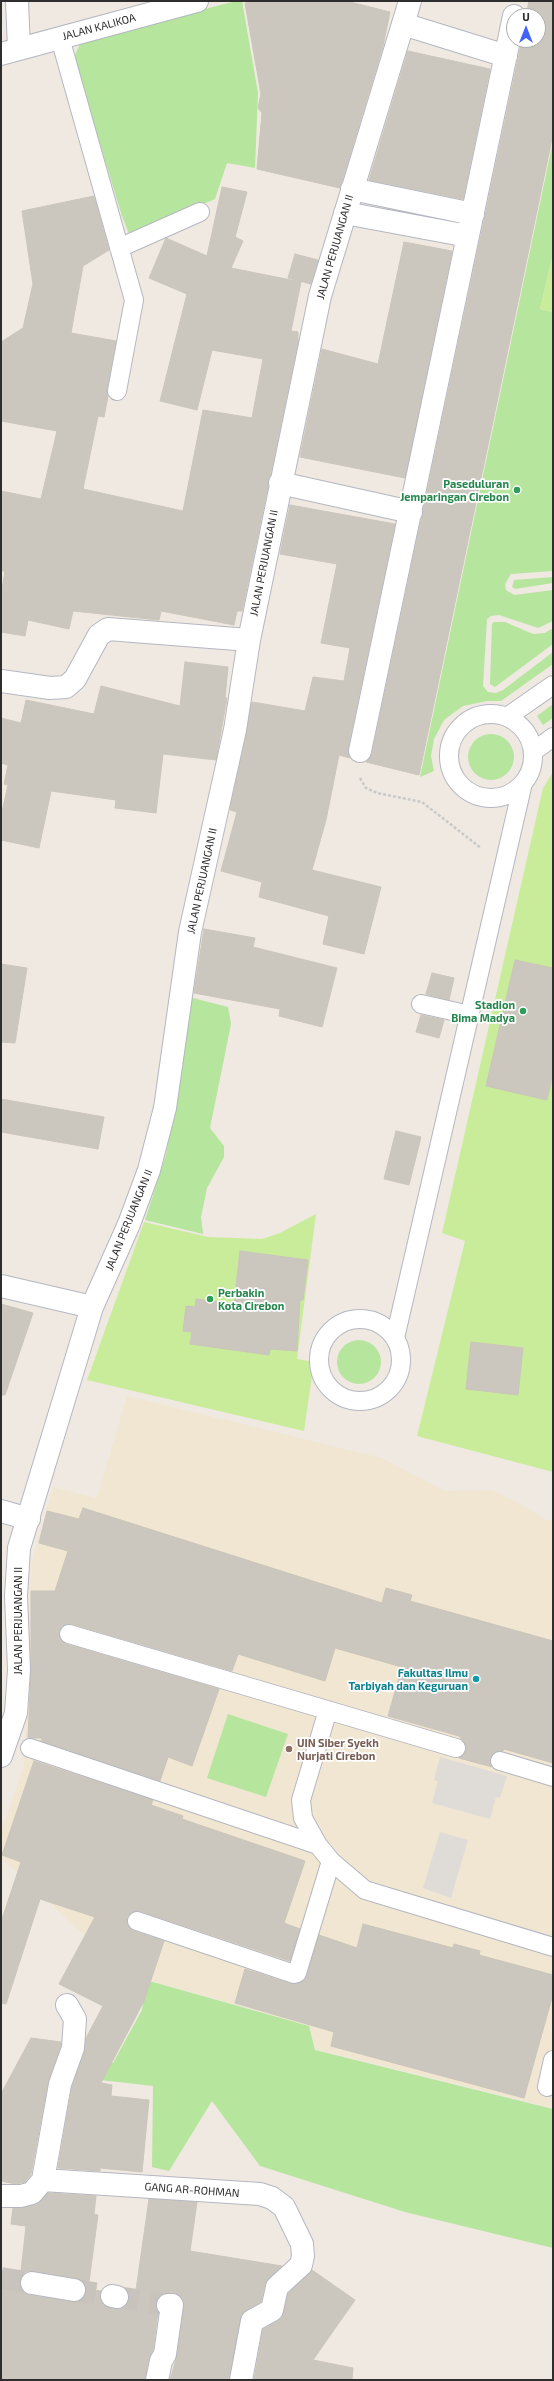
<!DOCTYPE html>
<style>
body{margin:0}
#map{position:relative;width:554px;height:2381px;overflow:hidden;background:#efe9e1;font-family:"Exo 2",sans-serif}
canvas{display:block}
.frame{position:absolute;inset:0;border:2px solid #2e2e2e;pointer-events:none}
.north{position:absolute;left:506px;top:8px;width:40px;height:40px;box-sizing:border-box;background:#fff;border:1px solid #ababab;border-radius:50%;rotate:0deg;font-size:11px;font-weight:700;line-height:16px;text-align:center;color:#2e2e2e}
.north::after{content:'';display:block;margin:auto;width:14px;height:18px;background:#4264fb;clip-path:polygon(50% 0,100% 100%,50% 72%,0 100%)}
</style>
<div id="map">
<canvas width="554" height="2381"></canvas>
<div class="frame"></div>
<div class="north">U</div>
</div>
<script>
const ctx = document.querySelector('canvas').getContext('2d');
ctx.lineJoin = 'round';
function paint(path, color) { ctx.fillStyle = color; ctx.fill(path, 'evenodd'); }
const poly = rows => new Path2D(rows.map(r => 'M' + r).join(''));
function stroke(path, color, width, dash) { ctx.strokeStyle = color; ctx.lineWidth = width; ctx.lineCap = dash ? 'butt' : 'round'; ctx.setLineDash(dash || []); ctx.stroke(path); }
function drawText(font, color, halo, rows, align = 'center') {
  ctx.font = font + ' "Exo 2",sans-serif'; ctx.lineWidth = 3.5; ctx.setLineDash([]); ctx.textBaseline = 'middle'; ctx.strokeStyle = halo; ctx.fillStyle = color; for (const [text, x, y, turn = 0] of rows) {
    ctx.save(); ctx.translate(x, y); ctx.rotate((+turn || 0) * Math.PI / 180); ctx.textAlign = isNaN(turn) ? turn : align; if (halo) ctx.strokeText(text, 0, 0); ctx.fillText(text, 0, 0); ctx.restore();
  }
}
paint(poly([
 [127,1396,382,1458,445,1491,491,1490,513,1500,547,1520,553,1520,553,2108,315,2049,310,2026,125,1973,1,1858,1,1832,24,1766,31,1565,53,1487,97,1498]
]), '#f0e6d1');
paint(poly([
 [236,1,242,1,258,93,255,168,227,163,215,199,130,236,122,216,77,68,75,55,79,46,85,40],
 [553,141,553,254,540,309,553,312,553,571,511,574,505,584,506,590,514,595,553,590,553,621,538,628,499,615,491,616,487,619,483,686,488,692,496,693,503,690,553,652,553,664,501,701,487,701,463,706,444,720,434,739,431,756,434,771,420,777],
 [553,577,553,583,515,589,512,587,514,580],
 [494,622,505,622,533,634,545,633,553,628,553,644,495,687,490,684,492,624],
 [553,704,553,718,543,725,537,716],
 '468 757a23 23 0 1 1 46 0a23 23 0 1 1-46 0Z',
 [189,997,228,1007,231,1024,210,1128,224,1146,224,1157,207,1188,201,1217,203,1234,145,1220,166,1155,185,1047],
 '337 1362a22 22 0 1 1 44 0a22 22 0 1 1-44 0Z',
 [228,1714,288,1734,266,1797,207,1778],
 [121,1973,309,2026,315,2050,553,2109,553,2248,405,2212,260,2166,212,2101,169,2171,152,2167,153,2086,75,2077,72,2072,83,2048,113,2063,142,2010,143,2003]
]), '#b6e59e');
paint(poly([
 [553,254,553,312,540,309],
 [553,772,553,1472,417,1436,465,1241,442,1233,543,788],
 [316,1214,297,1359,314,1362,304,1431,87,1380,144,1222,208,1237,262,1239,280,1233]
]), '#c9ec9a');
paint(poly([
 [440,1757,507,1776,500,1798,496,1797,490,1819,432,1803,438,1781,434,1780],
 [440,1832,468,1840,451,1898,423,1888]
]), '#dfdcd8');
const building = poly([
 [260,1,346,1,390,12,383,46,340,188,257,169,262,113,258,108,261,94,245,3,260,1],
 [529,1,553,1,553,134,419,775,366,762,372,754,522,40,538,40,538,16,526,16,529,1],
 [408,51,490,69,463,199,369,180,408,51],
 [222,187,247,192,235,237,243,241,231,268,301,282,291,331,298,332,298,342,242,611,237,611,234,625,161,611,159,620,73,611,69,629,28,620,25,636,1,632,1,595,5,571,1,571,1,491,41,499,57,431,1,421,1,342,23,328,33,284,22,211,94,196,109,250,83,266,71,333,116,341,107,389,108,396,104,417,98,416,83,489,183,511,203,410,252,418,263,359,212,350,197,410,160,401,187,294,149,278,166,238,207,256,222,187],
 [404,242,452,251,405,478,300,457,322,349,378,364,404,242],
 [295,254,318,260,311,284,288,278,295,254],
 [290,505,395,524,348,748,350,758,339,755,326,820,312,870,381,887,364,954,323,944,329,916,259,897,262,882,221,871,237,812,230,810,252,702,305,711,313,677,344,681,350,648,321,643,337,564,280,554,290,505],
 [185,662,228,667,225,698,227,698,216,760,163,754,156,813,115,808,116,800,51,791,39,848,1,840,1,816,8,785,4,784,8,765,1,763,1,718,21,723,26,700,94,714,101,686,180,706,185,662],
 [204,929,255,938,253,947,337,968,322,1027,279,1016,280,1009,194,993,204,929],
 [515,960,553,968,553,1072,547,1100,486,1086,515,960],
 [1,964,27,968,15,1043,1,1042,1,964],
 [432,973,454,978,449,1000,426,994,432,973],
 [421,1015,444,1020,439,1038,416,1032,421,1015],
 [1,1099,104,1117,98,1149,1,1132,1,1099],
 [396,1131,421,1137,409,1185,384,1179,396,1131],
 [240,1251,308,1260,303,1300,300,1300,297,1351,270,1349,269,1355,190,1344,192,1332,183,1331,186,1306,195,1307,196,1299,234,1304,240,1251],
 [1,1304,33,1313,5,1395,1,1395,1,1304],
 [471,1342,523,1348,518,1395,466,1389,471,1342],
 [83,1508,382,1603,386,1588,412,1595,410,1601,553,1641,553,1763,504,1749,503,1751,493,1754,490,1758,492,1767,459,1758,466,1751,466,1746,459,1736,388,1716,402,1667,335,1648,325,1681,238,1654,232,1671,72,1624,62,1626,59,1631,61,1641,66,1644,219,1689,192,1766,168,1757,160,1781,41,1741,42,1738,28,1738,31,1671,31,1591,55,1591,68,1551,39,1543,47,1511,79,1519,83,1508],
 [34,1761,153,1800,151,1805,183,1816,182,1819,305,1861,284,1923,300,1929,290,1961,140,1911,135,1911,127,1917,127,1923,133,1931,164,1941,144,2001,101,2083,112,2085,111,2096,149,2100,142,2172,100,2168,100,2171,58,2168,72,2087,85,2052,86,2038,103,2006,59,1984,95,1917,40,1899,6,2004,1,2003,1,1922,21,1862,2,1855,34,1761],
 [363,1924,453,1948,454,1944,480,1951,479,1955,553,1975,553,1994,524,2098,331,2046,334,2032,235,2003,245,1969,291,1984,300,1983,307,1976,319,1935,357,1948,363,1924],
 [31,2038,61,2042,61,2045,48,2082,31,2174,25,2182,16,2184,1,2181,1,2094,31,2038],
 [48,2193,96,2196,94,2214,98,2215,88,2289,101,2291,100,2300,110,2308,121,2309,127,2305,129,2296,135,2297,149,2199,197,2202,190,2251,282,2266,265,2284,261,2302,242,2314,229,2380,170,2380,177,2356,184,2307,183,2299,178,2294,172,2292,162,2294,157,2299,156,2305,158,2312,153,2350,149,2358,145,2380,1,2380,1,2277,20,2280,26,2226,11,2224,13,2208,36,2205,48,2193],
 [27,2271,76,2278,86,2285,86,2292,79,2302,72,2302,30,2295,20,2288,20,2281,22,2275,27,2271],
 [312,2270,355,2300,313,2360,353,2368,352,2380,254,2380,263,2329,282,2318,288,2294,312,2270]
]);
paint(building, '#cbc7bf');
stroke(building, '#cbc5ba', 1);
stroke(poly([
 [1,2278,32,2283],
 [74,2290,112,2296],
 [117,2297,168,2305]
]), '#c8c4bd', 22, [22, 11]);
const lane = poly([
 [60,38,134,300,117,391],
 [119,248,200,212],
 '449 756a42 42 0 1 1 84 0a42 42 0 1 1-84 0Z',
 [507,717,553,685],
 [534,751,553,737],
 [421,1004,470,1015],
 '319 1360a41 41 0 1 1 82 0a41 41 0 1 1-82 0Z',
 [395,1338,523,783],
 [69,1634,456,1748],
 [328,1710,301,1800,303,1818,318,1845,331,1861,365,1890,553,1947],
 [30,1748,318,1845],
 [500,1761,553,1777],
 [137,1921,294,1974,297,1973,331,1861],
 [547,2087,553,2060]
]);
const street = poly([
 [17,1,19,49],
 [403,24,506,56],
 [1,54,197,1],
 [352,189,473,214],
 [345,213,468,236],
 [280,483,411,512],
 [1,681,50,688,66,687,75,679,99,635,108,629,249,640],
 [360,751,514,16],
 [1,1286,92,1307],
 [1,1511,29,1519],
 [1,1756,16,1713,19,1670,16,1596,19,1548,92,1307,129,1224,149,1170,165,1108,190,932,235,730,249,640,320,296,410,1],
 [43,2180,260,2194,272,2198,284,2207,302,2244,303,2256,301,2265,277,2287,272,2310,252,2321,241,2380],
 [1,2196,21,2196,32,2193,43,2180,60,2084,73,2048,75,2019,67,2005],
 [32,2283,74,2290],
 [112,2296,117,2297],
 [157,2380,161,2361,165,2354,172,2305,168,2305]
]);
stroke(lane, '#b4b7c1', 20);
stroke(street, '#b4b7c1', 24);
stroke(poly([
 [360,778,366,788,377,793,422,802,481,848]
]), '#c9c9c9', 2.5, [3, 2]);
stroke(lane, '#fff', 18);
stroke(street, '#fff', 22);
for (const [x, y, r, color] of [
 [517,490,4,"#2e9e5b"],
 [523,1011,4,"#2e9e5b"],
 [210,1299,4,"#2e9e5b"],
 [476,1679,4,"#0f9aa8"],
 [289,1749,4,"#8d6e63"]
]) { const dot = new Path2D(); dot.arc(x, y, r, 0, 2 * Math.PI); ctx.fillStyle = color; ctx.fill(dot); stroke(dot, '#fff', 1.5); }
drawText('11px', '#2e2e2e', '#fff', [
 ["JALAN KALIKOA",99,27,-15],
 ["JALAN PERJUANGAN II",335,247,-74],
 ["JALAN PERJUANGAN II",264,563,-79],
 ["JALAN PERJUANGAN II",202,881,-78],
 ["JALAN PERJUANGAN II",129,1220,-68],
 ["JALAN PERJUANGAN II",18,1621,-90],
 ["GANG AR-ROHMAN",192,2190,4]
]);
drawText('bold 11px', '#27864d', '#fff', [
 ["Paseduluran",509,484],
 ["Jemparingan Cirebon",509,497],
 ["Stadion",515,1005],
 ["Bima Madya",515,1018],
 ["Perbakin",218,1293,"left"],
 ["Kota Cirebon",218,1306,"left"]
], 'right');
drawText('bold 11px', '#0d838f', '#fff', [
 ["Fakultas Ilmu",468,1673],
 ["Tarbiyah dan Keguruan",468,1686]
], 'right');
drawText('bold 11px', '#785e54', '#fff', [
 ["UIN Siber Syekh",297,1743],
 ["Nurjati Cirebon",297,1756]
], 'left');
</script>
